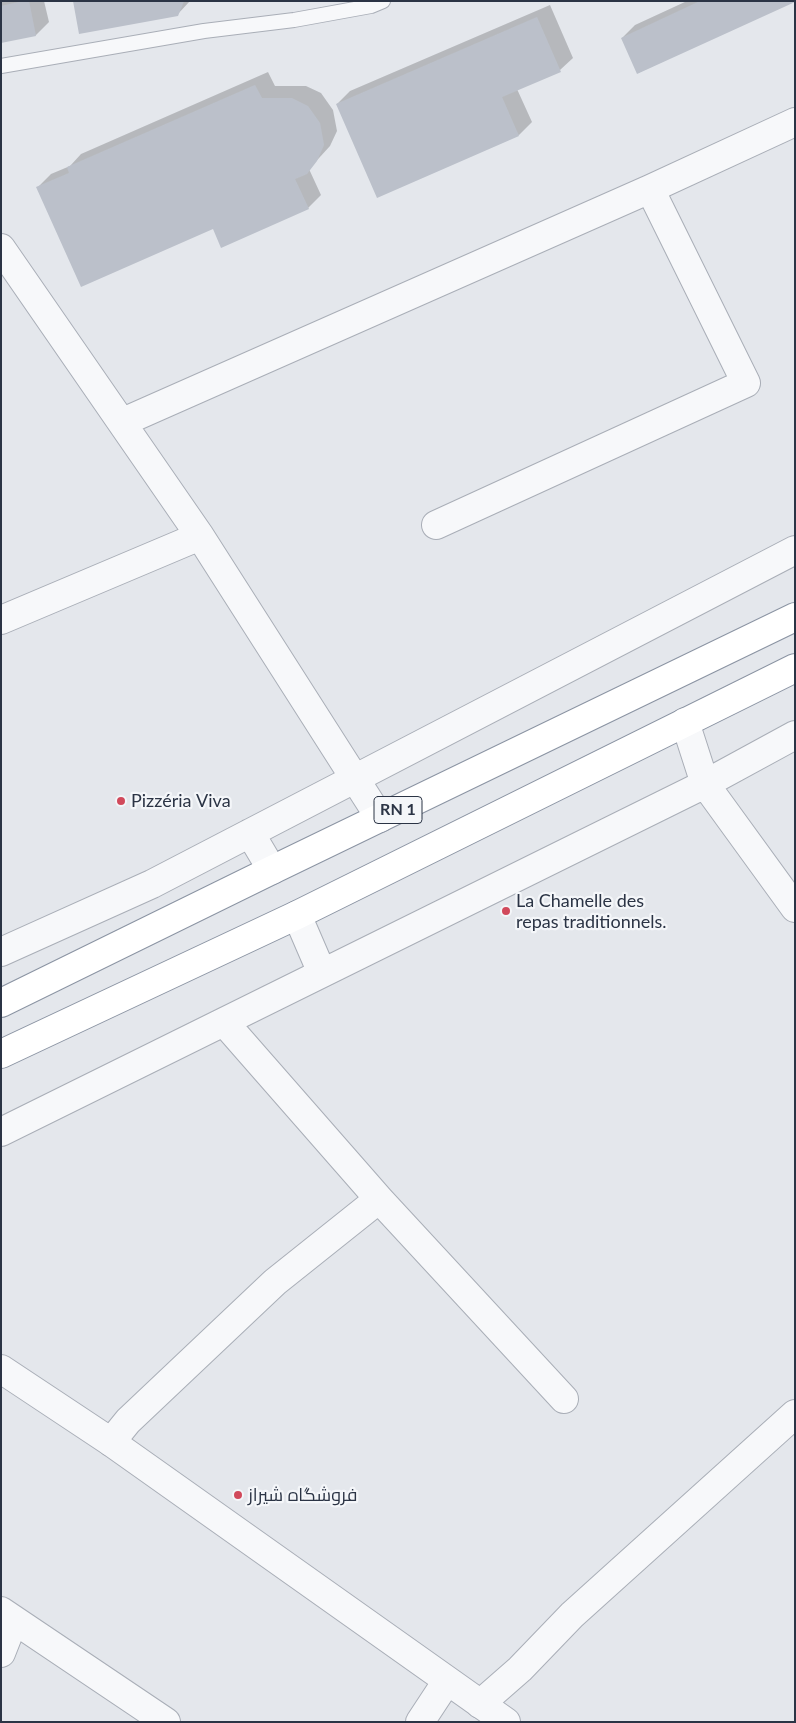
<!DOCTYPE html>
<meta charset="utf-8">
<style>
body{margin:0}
#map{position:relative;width:796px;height:1723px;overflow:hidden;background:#e4e7ec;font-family:Lato,sans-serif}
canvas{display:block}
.frame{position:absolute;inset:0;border:2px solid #2b3445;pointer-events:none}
</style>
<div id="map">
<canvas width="796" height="1723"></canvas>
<div class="frame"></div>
</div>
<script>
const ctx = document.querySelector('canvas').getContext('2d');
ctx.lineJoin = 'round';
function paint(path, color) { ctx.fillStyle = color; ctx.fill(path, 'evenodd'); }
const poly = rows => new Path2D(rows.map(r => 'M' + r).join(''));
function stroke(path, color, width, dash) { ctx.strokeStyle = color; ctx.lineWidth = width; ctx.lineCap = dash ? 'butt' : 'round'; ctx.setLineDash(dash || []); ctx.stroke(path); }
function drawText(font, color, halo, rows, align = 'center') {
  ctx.font = font + ' Lato,Cairo,sans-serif'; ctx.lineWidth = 4.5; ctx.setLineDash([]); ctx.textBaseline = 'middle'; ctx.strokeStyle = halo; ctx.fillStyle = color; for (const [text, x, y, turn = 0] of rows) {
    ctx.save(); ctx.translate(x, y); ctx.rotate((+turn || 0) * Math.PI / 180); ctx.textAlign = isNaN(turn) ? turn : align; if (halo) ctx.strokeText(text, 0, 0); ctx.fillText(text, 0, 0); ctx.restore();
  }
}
paint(poly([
 [1,1,44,1,49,22,36,35,1,42],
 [75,1,190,1,177,15],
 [687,1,794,1,638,73,622,38,635,25],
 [550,5,573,58,560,70,517,89,532,122,519,135,337,104,350,91],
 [268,72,275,86,306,86,321,93,333,110,337,131,330,146,309,169,321,195,308,208,213,227,38,187,51,174,70,166,81,154]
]), '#0003');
paint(poly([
 [23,1,29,1,36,36,1,43,1,6],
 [73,1,184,1,178,16,79,34],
 [700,1,795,2,637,74,621,38],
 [537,17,561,72,502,97,519,136,377,198,336,104],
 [255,85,262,98,292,98,308,106,320,123,324,145,317,161,307,174,295,179,309,209,221,248,213,229,81,287,36,187,69,173,67,167]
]), '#bbc0ca');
const service = poly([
 [1,66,204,31,294,20,371,6,383,1]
]);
const minor = poly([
 [1,248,200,536,380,818],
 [123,422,650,189,795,122],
 [436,525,746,383,650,189],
 [1,620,200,536],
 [685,722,705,784,795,908],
 [297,915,322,973],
 [224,1022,379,1199],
 [1,1132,705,784,795,735],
 [111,1442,128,1421,275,1282,379,1199,564,1399],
 [1,1611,166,1722],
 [1,1653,14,1620],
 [480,1704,520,1669,572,1615,795,1414],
 [420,1722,447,1681]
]);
const tertiary = poly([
 [250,833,272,870],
 [1,952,152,884,795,550],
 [1,1369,111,1442,506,1722]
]);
const trunk = poly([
 [1,1003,272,870,795,617],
 [1,1054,297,915,795,668]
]);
stroke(service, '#a9aeb7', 16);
stroke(minor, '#a9aeb7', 30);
stroke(tertiary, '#a9aeb7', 30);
stroke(trunk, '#8b94a3', 30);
stroke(service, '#f7f8fa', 14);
stroke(minor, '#f7f8fa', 28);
stroke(tertiary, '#f7f8fa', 28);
stroke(trunk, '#fff', 28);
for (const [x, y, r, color] of [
 [121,801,5,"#d1495b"],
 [506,911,5,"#d1495b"],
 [238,1495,5,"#d1495b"]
]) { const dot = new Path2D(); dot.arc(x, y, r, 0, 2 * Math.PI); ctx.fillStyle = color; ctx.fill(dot); stroke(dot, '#f4f6f9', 2); }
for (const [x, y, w] of [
 [398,810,48]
]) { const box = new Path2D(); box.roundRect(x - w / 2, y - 13.5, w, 27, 4); ctx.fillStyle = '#f4f6f9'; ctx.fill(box); stroke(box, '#2b3445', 1); }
drawText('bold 16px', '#2b3445', null, [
 ["RN 1",398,810]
]);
drawText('18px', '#2b3445', '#f4f6f9', [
 ["Pizzéria Viva",131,801],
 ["La Chamelle des",516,901],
 ["repas traditionnels.",516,922],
 ["فروشگاه شيراز",248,1495]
], 'left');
</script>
